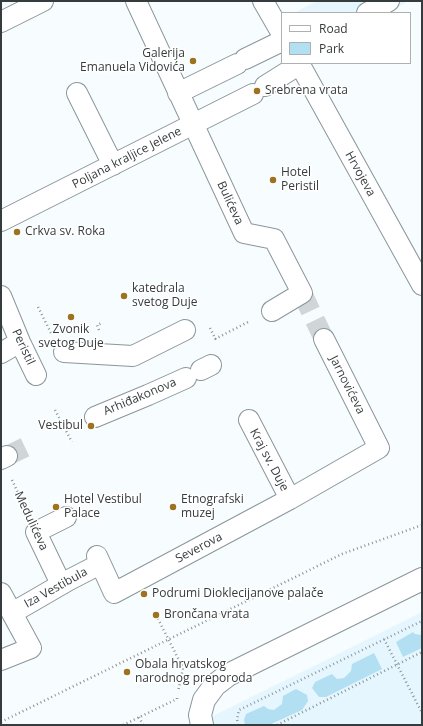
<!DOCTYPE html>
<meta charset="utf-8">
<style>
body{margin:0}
#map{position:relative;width:423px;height:726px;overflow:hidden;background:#f7fcfe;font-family:"Open Sans",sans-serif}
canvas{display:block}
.frame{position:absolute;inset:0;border:2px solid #363b3d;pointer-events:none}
.legend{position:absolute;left:281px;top:12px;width:130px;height:52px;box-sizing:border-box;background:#fff;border:1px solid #afb1b1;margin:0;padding:5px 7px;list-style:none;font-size:12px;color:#363b3d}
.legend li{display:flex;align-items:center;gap:8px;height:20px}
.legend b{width:20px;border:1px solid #afb1b1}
</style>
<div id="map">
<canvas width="423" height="726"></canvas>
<div class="frame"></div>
<ul class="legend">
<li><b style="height:5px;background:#fff"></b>Road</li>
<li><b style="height:11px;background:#b3dff2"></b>Park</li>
</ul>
</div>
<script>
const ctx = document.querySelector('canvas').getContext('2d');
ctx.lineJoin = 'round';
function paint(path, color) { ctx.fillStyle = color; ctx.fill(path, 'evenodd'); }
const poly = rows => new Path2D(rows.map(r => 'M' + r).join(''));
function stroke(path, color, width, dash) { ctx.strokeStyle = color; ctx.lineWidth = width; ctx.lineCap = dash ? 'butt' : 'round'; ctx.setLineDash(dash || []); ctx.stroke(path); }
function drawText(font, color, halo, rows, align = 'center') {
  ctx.font = font + ' "Open Sans",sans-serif'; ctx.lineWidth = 3; ctx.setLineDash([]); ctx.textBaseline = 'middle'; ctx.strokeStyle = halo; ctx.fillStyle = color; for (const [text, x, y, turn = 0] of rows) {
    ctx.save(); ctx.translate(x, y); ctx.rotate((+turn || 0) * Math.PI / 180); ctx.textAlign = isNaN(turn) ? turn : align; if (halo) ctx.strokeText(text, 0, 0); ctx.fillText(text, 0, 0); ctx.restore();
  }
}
paint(poly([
 [317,1,408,1,388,13,294,13],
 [422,612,422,725,195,725,332,657]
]), '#e5f6fe');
paint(poly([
 [413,632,415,634,422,635,422,648,403,657,396,642],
 [374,653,382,669,326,697,319,697,312,688,315,682,332,674,337,679,344,678,351,671,352,664],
 [296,689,307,695,308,701,302,710,269,725,245,725,244,720,246,714,264,706,268,709,274,710,282,704,283,696]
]), '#b3dff2');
stroke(poly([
 [302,293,324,339],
 [7,456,34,443]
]), '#d0d5d7', 20, [20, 10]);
const pedestrian = poly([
 [136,1,244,233,274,239,302,293,272,311],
 [263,1,282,34],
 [367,13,389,1],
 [1,22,43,1],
 [245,59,282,41],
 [299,63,422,285],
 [265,86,300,64],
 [77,93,113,165],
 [178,93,237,64],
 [1,221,253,94],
 [1,296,20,342,36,375],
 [64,352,133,356,185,330],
 [1,353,20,342],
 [201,370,211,365],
 [95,417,148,395,186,378],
 [249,420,290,499],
 [1,459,7,456],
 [97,556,114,593,290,499,379,448,324,339],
 [61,584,36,532,66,517],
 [1,593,31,648,1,660],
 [12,613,69,580,100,564]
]);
const minor = poly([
 [202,725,200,715,204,700,215,685,228,675,422,579]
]);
stroke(pedestrian, '#8a969c', 22);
stroke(minor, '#8a969c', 24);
stroke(poly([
 [38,307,51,333],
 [210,328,217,342],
 [99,330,97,325,102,323],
 [215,339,250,321],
 [55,410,72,442],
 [12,480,26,510],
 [156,615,183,668,178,692],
 [384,639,421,711],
 [139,717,143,725],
 [1,722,342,554,422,525],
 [123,725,177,699,177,697],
 [238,725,237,719,239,710,422,621],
 [277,725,422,652]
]), '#8d9294', 2.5, [1, 3]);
stroke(pedestrian, '#fff', 20);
stroke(minor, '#fff', 22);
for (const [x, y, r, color] of [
 [193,61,4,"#9c7320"],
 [257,91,4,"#9c7320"],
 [273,180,4,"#9c7320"],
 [17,232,4,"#9c7320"],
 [124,296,4,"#9c7320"],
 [71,317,4,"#9c7320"],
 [91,426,4,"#9c7320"],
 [56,507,4,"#9c7320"],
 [173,507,4,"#9c7320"],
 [144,594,4,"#9c7320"],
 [156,615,4,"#9c7320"],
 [127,672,4,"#9c7320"]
]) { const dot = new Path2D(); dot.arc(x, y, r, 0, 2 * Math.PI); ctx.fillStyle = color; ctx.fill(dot); stroke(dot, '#fff', 1.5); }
drawText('12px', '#363b3d', '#fff', [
 ["Galerija",185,54,"right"],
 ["Emanuela Vidovića",185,68,"right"],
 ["Srebrena vrata",265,91],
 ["Hotel",281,173],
 ["Peristil",281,187],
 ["Crkva sv. Roka",25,232],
 ["katedrala",132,289],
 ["svetog Duje",132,303],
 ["Zvonik",71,330,"center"],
 ["svetog Duje",71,344,"center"],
 ["Vestibul",83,426,"right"],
 ["Hotel Vestibul",64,500],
 ["Palace",64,514],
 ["Etnografski",181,500],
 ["muzej",181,514],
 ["Podrumi Dioklecijanove palače",152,594],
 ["Brončana vrata",164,615],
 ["Obala hrvatskog",135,665],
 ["narodnog preporoda",135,679]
], 'left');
drawText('12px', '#363b3d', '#fff', [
 ["Poljana kraljice Jelene",127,158,-27],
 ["Hrvojeva",360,174,61],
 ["Bulićeva",230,203,65],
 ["Peristil",23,347,65],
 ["Jarnovićeva",347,385,63],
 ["Arhiđakonova",140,397,-23],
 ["Kraj sv. Duje",269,460,62],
 ["Medulićeva",31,521,65],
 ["Severova",199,548,-28],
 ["Iza Vestibula",56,588,-29]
]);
</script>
